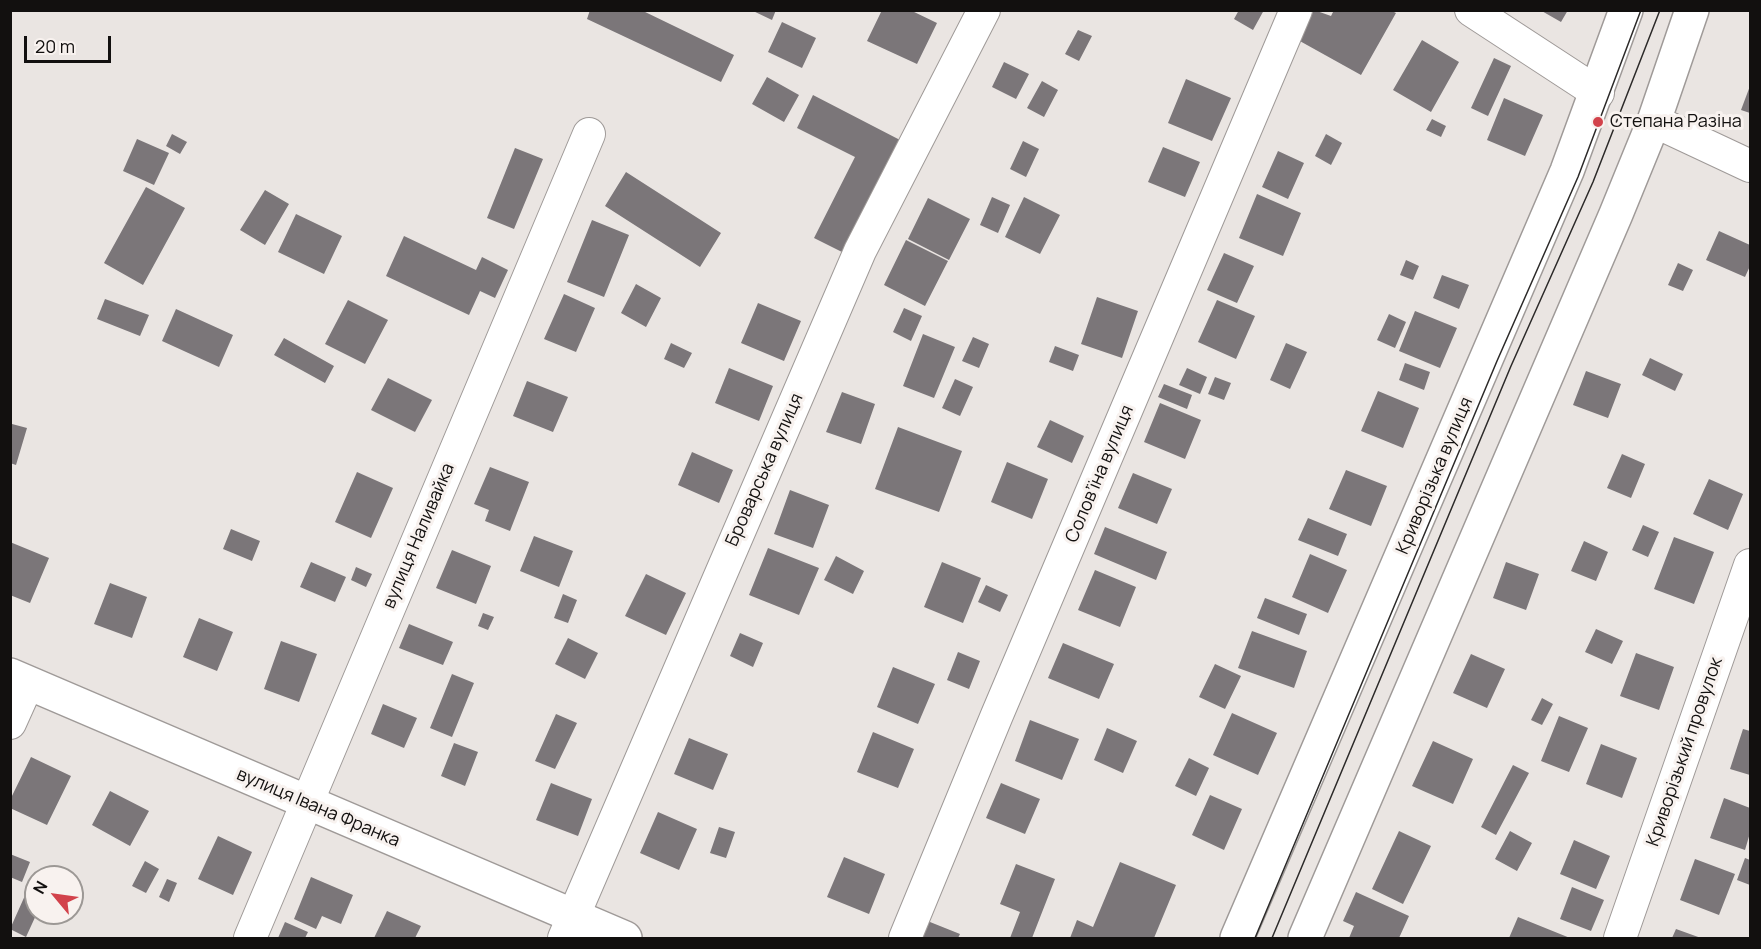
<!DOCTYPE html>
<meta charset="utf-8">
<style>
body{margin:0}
#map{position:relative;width:1761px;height:949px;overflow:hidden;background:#eae5e2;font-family:Manrope,sans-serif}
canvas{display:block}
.frame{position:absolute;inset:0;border:12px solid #12100f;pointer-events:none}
.north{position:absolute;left:24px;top:865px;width:60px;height:60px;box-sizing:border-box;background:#f8f2ef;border:2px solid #9c9895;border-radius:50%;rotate:299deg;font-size:16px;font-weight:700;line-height:24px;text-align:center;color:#12100f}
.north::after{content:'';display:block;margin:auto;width:21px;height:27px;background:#d2424b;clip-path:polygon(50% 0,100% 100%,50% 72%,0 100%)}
.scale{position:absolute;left:24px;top:36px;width:87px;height:27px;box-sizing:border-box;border:3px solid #12100f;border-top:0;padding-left:8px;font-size:18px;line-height:21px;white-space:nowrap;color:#12100f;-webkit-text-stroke:4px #f8f2ef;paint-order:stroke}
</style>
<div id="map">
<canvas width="1761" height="949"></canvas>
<div class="frame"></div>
<div class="north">N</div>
<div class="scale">20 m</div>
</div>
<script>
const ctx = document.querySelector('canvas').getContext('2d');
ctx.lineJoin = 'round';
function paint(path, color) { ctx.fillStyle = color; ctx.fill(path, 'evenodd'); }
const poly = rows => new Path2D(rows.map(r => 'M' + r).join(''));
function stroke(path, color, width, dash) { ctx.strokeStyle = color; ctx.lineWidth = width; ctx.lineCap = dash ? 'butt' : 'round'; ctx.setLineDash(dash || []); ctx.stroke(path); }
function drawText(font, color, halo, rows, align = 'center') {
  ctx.font = font + ' Manrope,sans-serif'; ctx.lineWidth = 6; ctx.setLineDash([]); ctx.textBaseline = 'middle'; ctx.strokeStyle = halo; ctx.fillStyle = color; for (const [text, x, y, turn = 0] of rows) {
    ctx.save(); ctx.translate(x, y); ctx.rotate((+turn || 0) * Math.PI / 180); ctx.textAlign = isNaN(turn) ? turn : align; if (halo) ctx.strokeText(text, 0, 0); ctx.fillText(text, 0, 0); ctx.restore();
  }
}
paint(poly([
 [590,10,641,10,734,55,721,82,587,19],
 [751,10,776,10,772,20],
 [882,10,910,10,937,23,917,64,867,41],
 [1239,10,1264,10,1253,30,1234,19],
 [1314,10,1331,16,1334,10,1390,10,1396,13,1361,75,1298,40],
 [1540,10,1568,10,1561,22],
 [782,22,816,38,802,68,768,52],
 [1078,30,1092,36,1079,61,1065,54],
 [1422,40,1459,62,1431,112,1393,90],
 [1494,58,1511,66,1488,116,1471,108],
 [1004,62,1029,74,1016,99,992,87],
 [767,77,799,95,784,122,752,104],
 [1186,79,1231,98,1212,141,1168,123],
 [1042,81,1058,90,1044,117,1027,108],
 [1750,86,1750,113,1741,110],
 [813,95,900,140,842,252,814,238,855,157,797,128],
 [1504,98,1543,115,1525,156,1487,140],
 [1432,119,1446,126,1441,137,1426,130],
 [172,134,187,142,180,154,166,146],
 [1326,134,1342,143,1331,165,1315,156],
 [137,139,169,153,154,185,123,171],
 [1023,141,1039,149,1026,177,1010,169],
 [1163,147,1200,162,1185,197,1148,182],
 [515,148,543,159,514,229,487,218],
 [1278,151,1304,163,1288,199,1262,187],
 [626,172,721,233,700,267,605,206],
 [146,187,185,208,143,285,104,263],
 [265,190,289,204,265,245,240,230],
 [1257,194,1301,213,1283,256,1239,238],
 [992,197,1010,205,998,233,980,225],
 [1024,197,1060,215,1040,254,1005,237],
 [928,198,970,219,949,260,908,239],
 [296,214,342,236,324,274,278,252],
 [592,220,629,235,604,297,567,282],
 [1719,231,1750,245,1750,266,1745,277,1706,260],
 [404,236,476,270,482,257,508,270,495,298,480,291,469,315,386,276],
 [906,240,948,261,925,306,884,285],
 [1224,253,1254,266,1237,303,1207,290],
 [1406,260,1419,266,1413,280,1400,275],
 [1678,263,1693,270,1683,291,1668,285],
 [1442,275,1469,285,1459,309,1433,298],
 [636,284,661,298,646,327,621,313],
 [564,294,595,308,576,352,544,339],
 [1097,297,1138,311,1122,358,1081,344],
 [105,299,149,315,140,336,97,319],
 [348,300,388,320,365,364,325,344],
 [1217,300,1255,316,1236,359,1198,342],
 [758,303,801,321,784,361,741,343],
 [904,308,922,316,911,341,893,332],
 [176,309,233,335,219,367,162,341],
 [1415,311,1457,328,1440,368,1399,351],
 [1389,314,1406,322,1395,348,1377,340],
 [923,334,955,347,934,398,903,386],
 [973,337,989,344,979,368,962,361],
 [284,338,334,366,325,383,274,355],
 [671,343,692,353,684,368,664,359],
 [1286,343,1307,352,1290,389,1270,380],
 [1055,346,1079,355,1073,371,1049,362],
 [1650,358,1683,374,1675,391,1642,375],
 [1405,363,1430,372,1424,390,1399,380],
 [729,368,773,386,759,421,715,403],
 [1187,368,1207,377,1200,394,1179,385],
 [1586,371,1621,384,1608,418,1573,405],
 [1215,377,1231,383,1224,400,1208,394],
 [388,378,432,400,415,432,371,410],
 [955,379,973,387,960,416,942,408],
 [527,381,568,397,553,432,513,416],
 [1164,384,1192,395,1187,409,1158,397],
 [1378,391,1419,408,1403,448,1361,431],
 [842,392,875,404,861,444,826,432],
 [1160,403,1201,420,1185,459,1144,442],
 [1050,420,1084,436,1072,463,1037,447],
 [12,424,27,428,16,465,10,463],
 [898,427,962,451,939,512,875,489],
 [692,452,733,470,719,503,678,485],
 [1622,454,1645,464,1631,498,1607,488],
 [1007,462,1048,479,1032,519,991,502],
 [490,467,529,482,510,531,485,521,489,510,474,504],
 [1346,470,1387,486,1371,526,1329,509],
 [357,472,393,488,371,538,335,522],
 [1133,473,1172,489,1157,524,1118,508],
 [1709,479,1743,494,1728,530,1693,514],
 [790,490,829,505,813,548,774,534],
 [1308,518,1347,534,1338,556,1298,540],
 [1643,525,1659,532,1648,557,1632,550],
 [1105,527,1167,552,1156,580,1094,554],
 [231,529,260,541,252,561,223,549],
 [534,536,573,551,559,587,520,571],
 [1674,537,1714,552,1694,604,1654,589],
 [1584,541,1608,552,1596,581,1571,571],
 [10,542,49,558,30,603,10,595],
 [768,548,819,568,799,615,749,595],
 [452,550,491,566,476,604,436,588],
 [1310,554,1347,570,1328,613,1292,597],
 [836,556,864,571,853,594,824,580],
 [311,562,346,577,335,602,300,587],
 [942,562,981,578,963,623,924,607],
 [1506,562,1539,574,1526,610,1493,598],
 [356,567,372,574,366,587,351,580],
 [1095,570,1136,587,1120,627,1078,610],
 [646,574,686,593,666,635,625,616],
 [110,583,147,597,132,638,94,624],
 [986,585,1008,595,1000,612,978,602],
 [563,594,577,600,568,623,554,618],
 [1265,598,1307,614,1299,635,1257,618],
 [483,613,494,617,488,630,478,626],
 [199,618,233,632,217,671,183,657],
 [409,624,453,642,443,665,399,648],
 [1596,629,1623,641,1612,664,1585,652],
 [1252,631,1307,651,1294,688,1238,668],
 [740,633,763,643,753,667,730,656],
 [568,638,598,653,585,679,555,664],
 [281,641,317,654,299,702,264,689],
 [1063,643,1114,664,1099,699,1048,678],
 [958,652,980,661,969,689,947,680],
 [1636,653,1674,667,1659,710,1620,696],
 [1471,654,1505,669,1487,708,1453,693],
 [1215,664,1241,676,1225,709,1199,697],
 [893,667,935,684,918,724,877,707],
 [452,674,474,683,452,737,430,728],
 [1542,698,1553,704,1542,725,1531,720],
 [383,704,417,718,404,748,371,734],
 [1232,713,1277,733,1258,775,1213,755],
 [556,714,577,723,555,769,535,761],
 [1559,716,1588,728,1569,772,1541,761],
 [1030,720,1079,739,1062,780,1015,761],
 [1107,728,1137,741,1123,773,1094,760],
 [1743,729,1750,731,1750,775,1730,769],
 [873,732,914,749,898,788,857,772],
 [689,738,728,754,713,790,674,774],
 [1433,741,1473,759,1453,804,1412,786],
 [454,743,478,752,465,786,441,776],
 [1601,744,1637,758,1622,798,1586,784],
 [31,757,71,776,47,825,10,808,10,800],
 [1189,758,1209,768,1196,796,1175,786],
 [1513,765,1529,773,1496,835,1481,827],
 [551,783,592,799,578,836,536,820],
 [1001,783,1040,799,1025,834,986,818],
 [110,791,149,811,130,846,92,825],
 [1210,795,1242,809,1224,850,1192,835],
 [1724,798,1750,808,1750,833,1745,850,1710,838],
 [658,812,697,829,679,870,640,853],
 [719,827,735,832,726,858,710,853],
 [1399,831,1431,846,1403,904,1372,889],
 [1510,831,1532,843,1517,871,1495,859],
 [218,836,252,852,233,895,198,879],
 [1574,840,1610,856,1596,889,1560,874],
 [10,854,30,862,22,882,10,877],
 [844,857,885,874,869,914,827,897],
 [1745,858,1750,860,1750,885,1737,880],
 [1695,859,1735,874,1719,915,1680,900],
 [145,861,159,869,146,893,132,886],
 [1120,862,1176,885,1154,938,1070,938,1077,920,1093,927],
 [1016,864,1055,879,1032,938,1010,938,1020,912,1000,904],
 [311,877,353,895,341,924,322,916,316,929,294,919],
 [167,879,177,883,169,902,159,897],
 [1572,887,1604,900,1591,931,1560,919],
 [27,891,36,895,37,913,26,937,10,929],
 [1356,892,1409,916,1399,938,1349,938,1354,926,1343,921],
 [387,911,421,926,415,938,374,938],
 [1518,917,1570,938,1509,938],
 [925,920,960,934,958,938,918,938],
 [285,922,308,932,305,938,278,938],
 [1676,929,1701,938,1672,938]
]), '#7b7679');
const minor = poly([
 [1471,10,1598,93],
 [1654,121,1750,166],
 [10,723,28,683],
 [250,938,589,134],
 [564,938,860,251,984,10],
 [905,938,997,715,1296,10],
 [1620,938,1750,565]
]);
const secondary = poly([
 [10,675,625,938],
 [1237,938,1567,171,1626,10],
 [1305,938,1616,214,1654,121,1692,10]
]);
stroke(minor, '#9f9a98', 34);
stroke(secondary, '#9f9a98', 36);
stroke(minor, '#fff', 32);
stroke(secondary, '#fff', 33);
stroke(poly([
 [1255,938,1497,361,1578,177,1641,10],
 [1272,938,1511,366,1593,182,1660,10]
]), '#2c2a29', 1.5);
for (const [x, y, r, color] of [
 [1598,122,6,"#d2424b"]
]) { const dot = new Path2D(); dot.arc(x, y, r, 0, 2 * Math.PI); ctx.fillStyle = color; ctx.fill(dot); stroke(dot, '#f8f2ef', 2); }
drawText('18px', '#12100f', '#f8f2ef', [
 ["Степана Разіна",1610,122]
], 'left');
drawText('18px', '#12100f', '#f8f2ef', [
 ["Броварська вулиця",765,470,-66],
 ["Соловʼїна вулиця",1100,474,-67],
 ["Криворізька вулиця",1435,476,-67],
 ["вулиця Наливайка",419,536,-67],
 ["Криворізький провулок",1685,752,-71],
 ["вулиця Івана Франка",318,808,23]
]);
</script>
